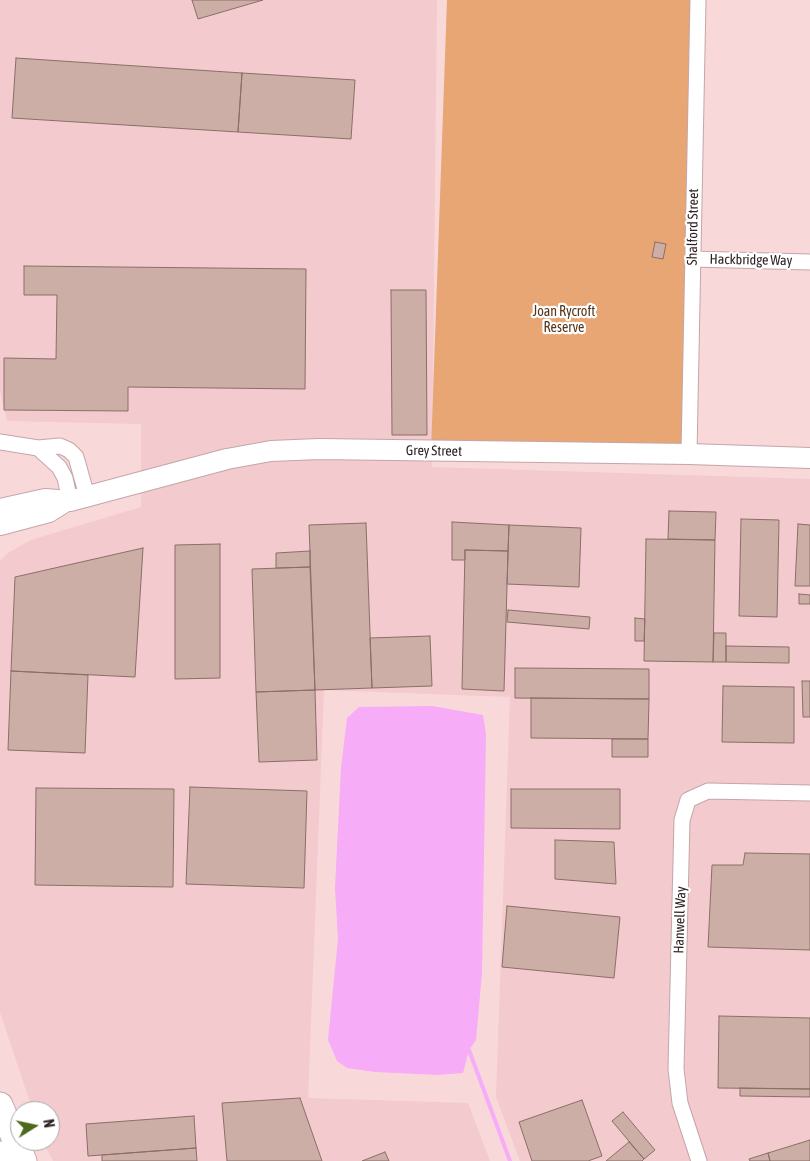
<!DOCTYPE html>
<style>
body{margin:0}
#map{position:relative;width:810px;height:1161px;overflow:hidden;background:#f9d8da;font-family:"Asap Condensed",sans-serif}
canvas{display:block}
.north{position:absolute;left:10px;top:1101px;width:50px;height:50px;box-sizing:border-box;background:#fff;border:1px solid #aba6a7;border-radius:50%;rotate:80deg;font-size:14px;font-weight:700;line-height:20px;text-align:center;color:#2d2122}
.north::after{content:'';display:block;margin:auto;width:18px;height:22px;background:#4d691c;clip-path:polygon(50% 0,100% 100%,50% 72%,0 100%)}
</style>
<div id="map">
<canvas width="810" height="1161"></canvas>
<div class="north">N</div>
</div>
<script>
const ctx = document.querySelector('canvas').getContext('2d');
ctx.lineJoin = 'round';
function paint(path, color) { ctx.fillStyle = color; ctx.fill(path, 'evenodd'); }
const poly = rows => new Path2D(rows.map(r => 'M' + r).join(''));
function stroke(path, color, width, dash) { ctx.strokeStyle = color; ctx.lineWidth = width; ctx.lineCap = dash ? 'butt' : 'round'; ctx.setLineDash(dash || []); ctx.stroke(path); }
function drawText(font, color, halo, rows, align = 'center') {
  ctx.font = font + ' "Asap Condensed",sans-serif'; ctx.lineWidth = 4.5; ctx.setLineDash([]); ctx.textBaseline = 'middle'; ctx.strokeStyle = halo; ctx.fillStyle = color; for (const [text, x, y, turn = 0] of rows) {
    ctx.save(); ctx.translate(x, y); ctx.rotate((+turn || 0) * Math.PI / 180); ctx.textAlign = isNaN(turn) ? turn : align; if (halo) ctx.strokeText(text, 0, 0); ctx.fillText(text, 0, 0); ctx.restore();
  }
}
paint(poly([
 [0,0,437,0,432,467,810,479,810,1161,520,1161,496,1097,510,697,324,690,308,1098,468,1103,490,1161,53,1161,43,1141,50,1141,50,1111,33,1111,0,1012,0,561,8,553,31,540,141,507,141,424,7,421,0,392]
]), '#f3cacd');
paint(poly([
 [447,0,698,0,689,454,431,451]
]), '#e7a673');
paint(poly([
 [432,706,483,715,486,734,482,973,476,1040,469,1050,463,1073,438,1075,375,1072,347,1068,337,1061,328,1040,338,939,335,888,341,768,347,718,359,707]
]), '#f6acf6');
stroke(poly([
 [469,1050,510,1161]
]), '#f6acf6', 4);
const building = poly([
 [192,0,263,0,198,19,192,0],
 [16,58,242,73,238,132,12,118,16,58],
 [242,73,355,80,351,139,238,132,242,73],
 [655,242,666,244,663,259,652,257,655,242],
 [24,266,306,269,305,389,128,387,128,411,4,410,4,358,56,359,57,295,24,295,24,266],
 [391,290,426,290,427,435,392,435,391,290],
 [669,511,716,512,715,540,668,539,669,511],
 [741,519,779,520,777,617,739,616,741,519],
 [452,522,509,525,508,551,465,550,465,560,452,560,452,522],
 [366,523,372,688,315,690,309,525,366,523],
 [798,524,810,525,810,586,795,586,798,524],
 [509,525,581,528,579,587,507,584,509,525],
 [646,539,715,540,713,662,644,661,646,539],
 [220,544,220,678,175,679,175,545,220,544],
 [143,548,135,677,11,671,15,577,143,548],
 [465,550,508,551,504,691,462,689,465,550],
 [310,551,310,567,276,568,276,553,310,551],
 [310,567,315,690,256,692,252,569,310,567],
 [799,594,810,595,810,604,799,604,799,594],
 [508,610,590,617,589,629,507,622,508,610],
 [635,618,645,619,644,641,635,641,635,618],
 [714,633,726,633,726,662,713,662,714,633],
 [430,636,432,686,372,688,370,638,430,636],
 [726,646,789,647,789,663,726,662,726,646],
 [515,668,649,669,649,699,515,698,515,668],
 [11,671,88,675,85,753,8,750,11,671],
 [802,681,810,681,810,717,803,717,802,681],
 [723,686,794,687,794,743,722,742,723,686],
 [315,690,317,760,259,762,256,692,315,690],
 [531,698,649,699,648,739,531,738,531,698],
 [612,739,648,739,648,757,612,757,612,739],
 [190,787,307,791,304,888,186,884,190,787],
 [36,788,174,789,173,887,35,885,36,788],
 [511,789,620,789,620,829,511,828,511,789],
 [555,840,614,842,616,884,555,879,555,840],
 [745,853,810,854,810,950,708,947,712,865,743,865,745,853],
 [507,906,620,917,614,978,502,967,507,906],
 [719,1016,810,1018,810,1089,718,1088,719,1016],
 [740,1088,810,1089,810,1097,740,1096,740,1088],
 [300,1098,322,1161,227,1161,222,1103,300,1098],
 [582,1100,602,1156,588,1161,532,1161,519,1122,582,1100],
 [623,1112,655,1150,644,1159,612,1121,623,1112],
 [194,1116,196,1148,88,1156,86,1124,194,1116],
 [810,1140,810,1161,770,1161,768,1153,810,1140],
 [629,1142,644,1159,642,1161,606,1161,629,1142],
 [196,1148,197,1161,102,1161,102,1155,196,1148],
 [385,1152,389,1161,362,1161,385,1152],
 [768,1153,770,1161,750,1161,749,1159,768,1153]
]);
paint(building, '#ccaea6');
stroke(building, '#8b6f67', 1);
const minor = poly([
 [692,259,810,262],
 [0,442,38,448,60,446,69,450,76,457,87,496],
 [38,448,59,467,65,478,70,501],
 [689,454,698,0],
 [699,1161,680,1103,676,1069,682,820,688,800,708,791,810,793]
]);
const tertiary = poly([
 [0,509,45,499,70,501,227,459,271,451,319,449,689,454,810,458],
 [0,525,49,512,65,502]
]);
const primary = poly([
 [0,1105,24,1161],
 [0,1154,3,1161]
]);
stroke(minor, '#c5a5a8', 17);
stroke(tertiary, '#c5a5a8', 22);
stroke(primary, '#c5a5a8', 27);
stroke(minor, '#fff', 15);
stroke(tertiary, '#fff', 20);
stroke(primary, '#fff', 25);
drawText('14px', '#2d2122', '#fff', [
 ["Shalford Street",693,227,-89],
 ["Hackbridge Way",751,260,1],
 ["Grey Street",434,451,1],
 ["Hanwell Way",680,920,-88]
]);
drawText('14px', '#563519', '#fff', [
 ["Joan Rycroft",564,312],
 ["Reserve",564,328]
]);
</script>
